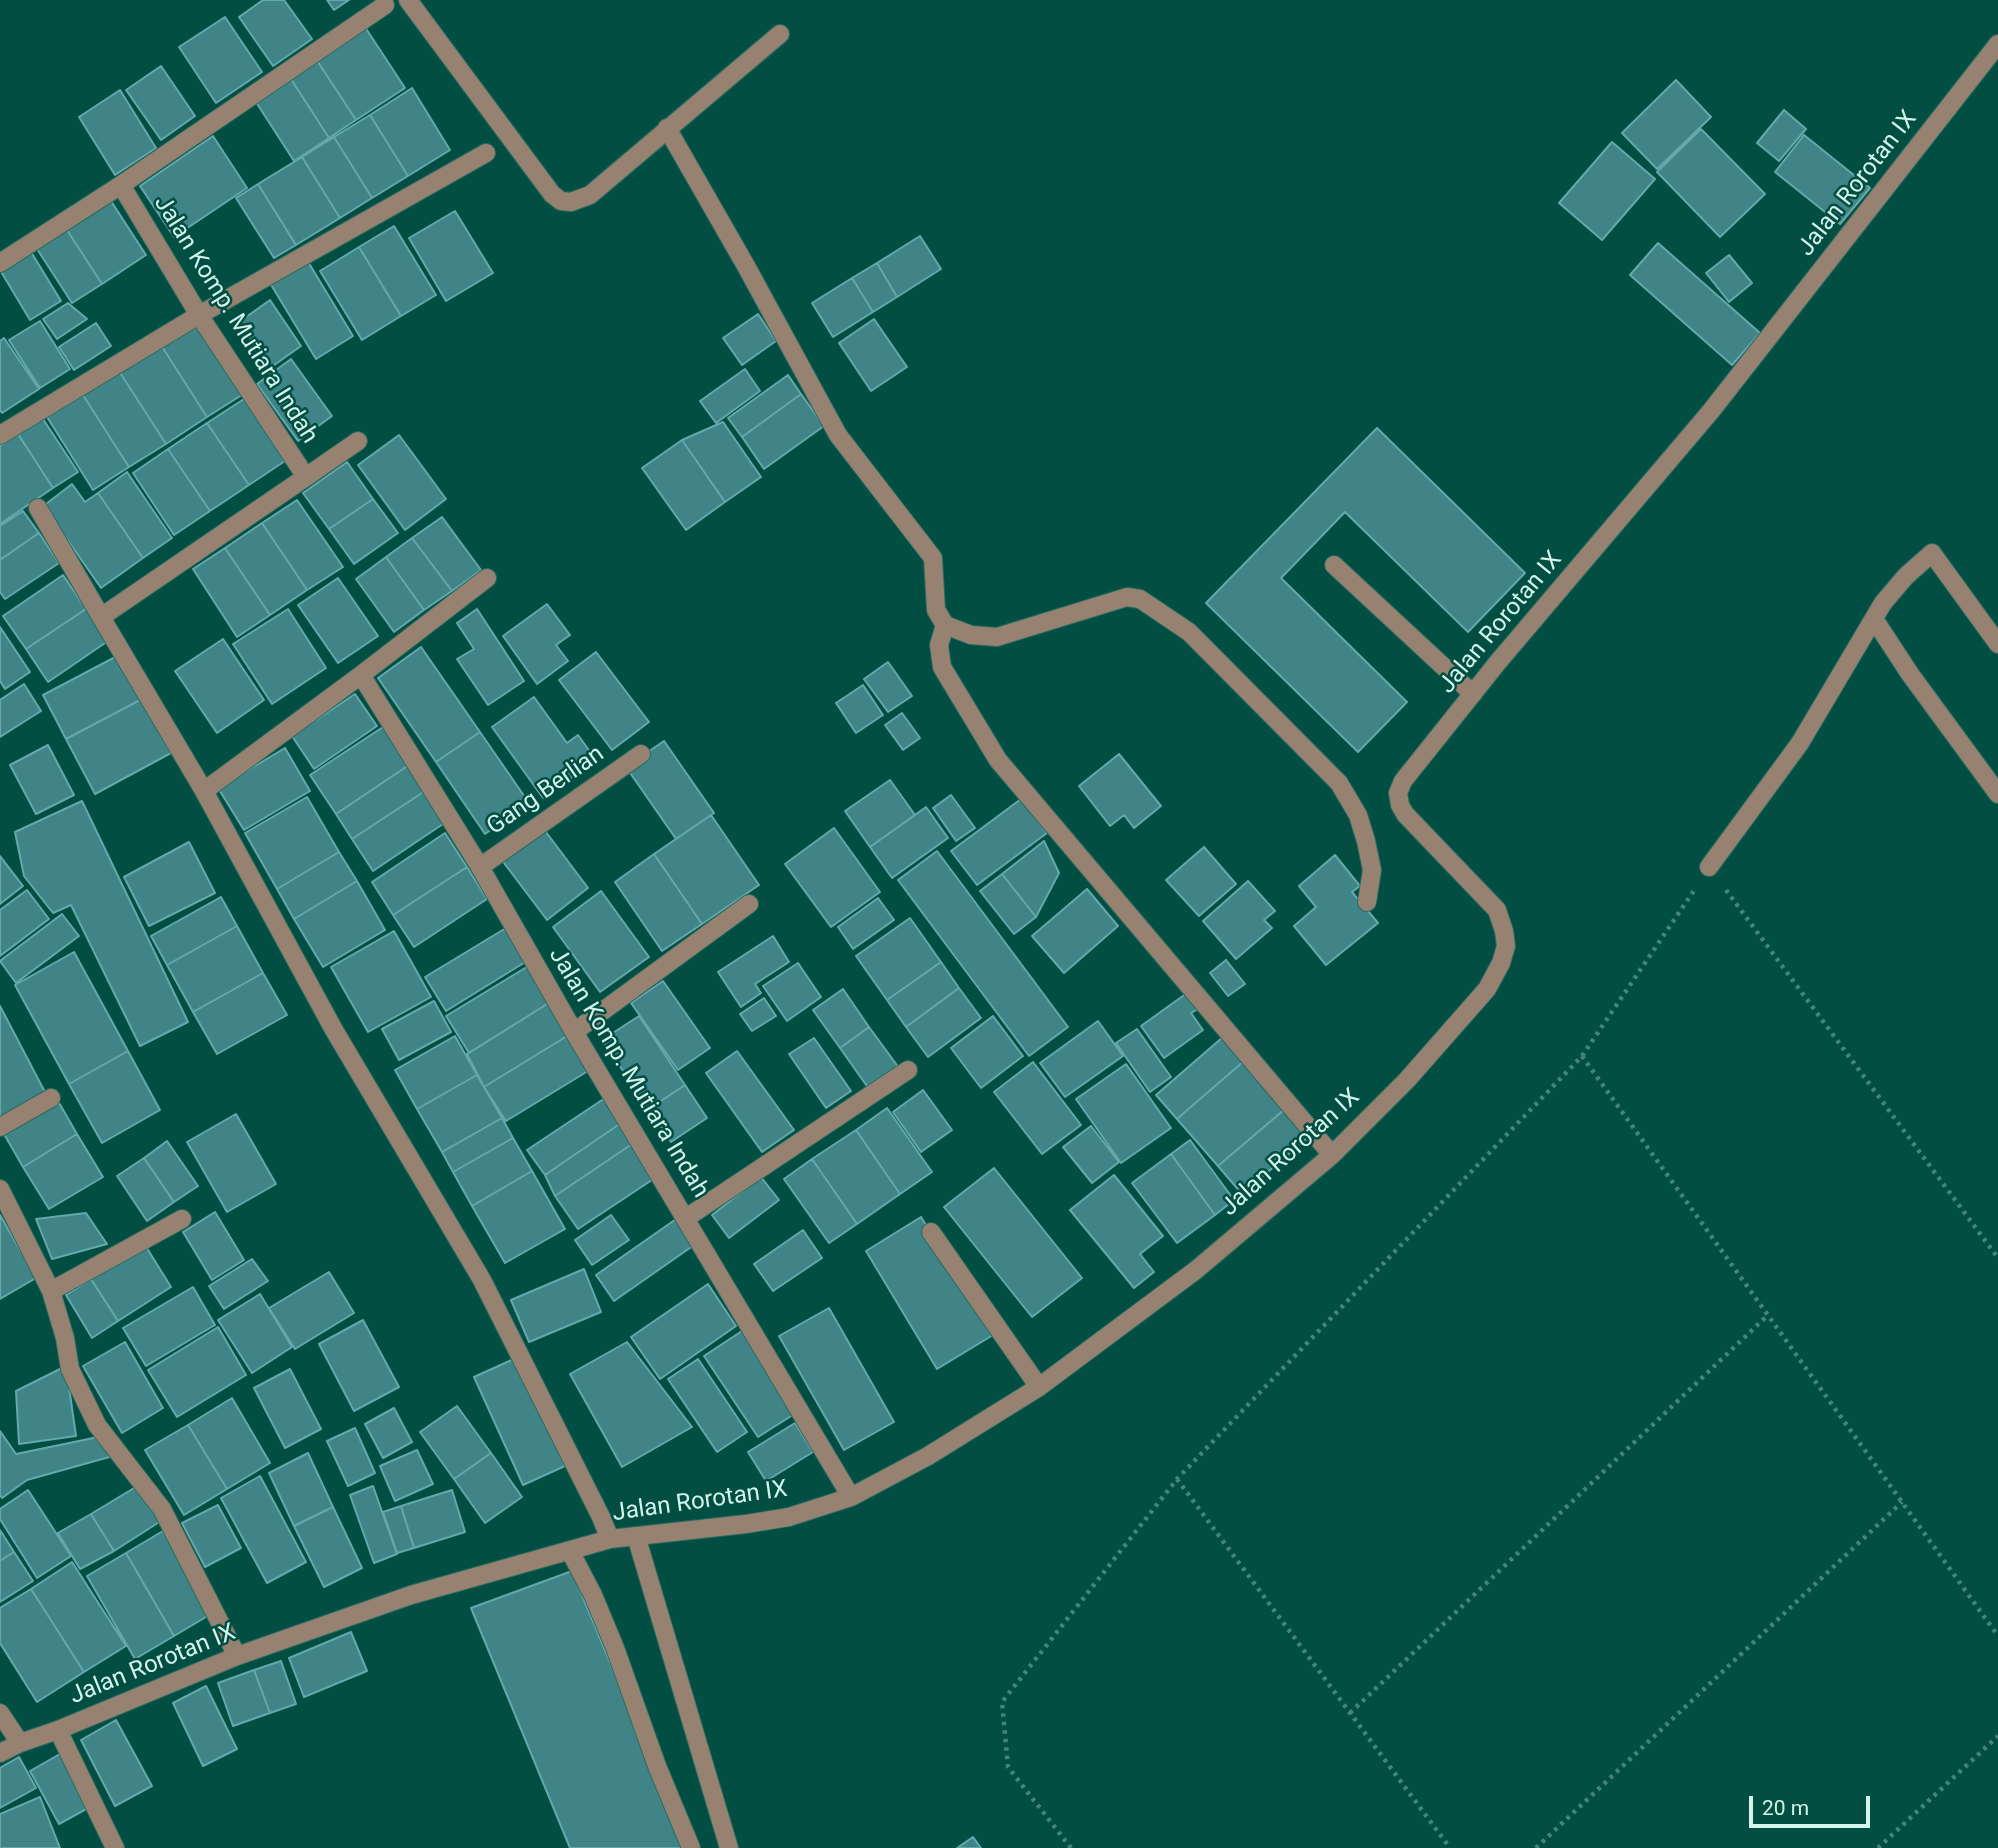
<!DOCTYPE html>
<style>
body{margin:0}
#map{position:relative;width:1998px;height:1848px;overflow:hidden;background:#024e43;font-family:Roboto,sans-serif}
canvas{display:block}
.scale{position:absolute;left:1749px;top:1796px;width:121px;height:32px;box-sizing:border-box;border:4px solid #d3f3eb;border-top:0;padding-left:9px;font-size:21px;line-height:24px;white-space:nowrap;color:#d3f3eb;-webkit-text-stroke:5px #024e43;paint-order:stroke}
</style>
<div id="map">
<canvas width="1998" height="1848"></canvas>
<div class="scale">20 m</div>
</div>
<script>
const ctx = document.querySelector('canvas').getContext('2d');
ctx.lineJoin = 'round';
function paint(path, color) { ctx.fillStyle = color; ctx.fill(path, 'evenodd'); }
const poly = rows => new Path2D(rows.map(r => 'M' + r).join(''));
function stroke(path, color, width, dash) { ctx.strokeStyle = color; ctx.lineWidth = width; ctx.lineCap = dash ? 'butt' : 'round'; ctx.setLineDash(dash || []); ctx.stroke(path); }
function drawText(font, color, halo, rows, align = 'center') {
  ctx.font = font + ' Roboto,sans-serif'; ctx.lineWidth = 5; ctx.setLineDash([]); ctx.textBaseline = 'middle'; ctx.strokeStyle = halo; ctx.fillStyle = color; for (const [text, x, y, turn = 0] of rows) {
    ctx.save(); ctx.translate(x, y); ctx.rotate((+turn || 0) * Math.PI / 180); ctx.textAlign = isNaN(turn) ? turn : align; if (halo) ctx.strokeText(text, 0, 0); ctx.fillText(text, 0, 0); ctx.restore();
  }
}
const building = poly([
 [263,0,284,0,312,39,273,66,239,17,263,0],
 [327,0,349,0,334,10,327,0],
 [225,17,262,72,216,103,179,47,225,17],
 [365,27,405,88,356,120,316,59,365,27],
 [316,59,356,120,329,138,289,76,316,59],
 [161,66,195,116,161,140,126,90,161,66],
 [289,76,329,138,294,161,254,99,289,76],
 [1676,80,1711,117,1657,169,1622,133,1676,80],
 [412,88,450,150,408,176,370,115,412,88],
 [120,90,156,148,115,175,79,117,120,90],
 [1784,110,1806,129,1779,161,1757,143,1784,110],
 [370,115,408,176,372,198,334,137,370,115],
 [1701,129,1765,194,1720,237,1657,172,1701,129],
 [1804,135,1870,188,1840,224,1775,172,1804,135],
 [213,136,247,188,174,237,140,186,213,136],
 [334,137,372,198,340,218,302,157,334,137],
 [1612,142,1655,179,1602,240,1559,203,1612,142],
 [302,157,340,218,296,245,258,184,302,157],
 [258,184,296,245,274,258,236,198,258,184],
 [111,201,146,255,102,284,67,230,111,201],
 [455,211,493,273,446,301,409,238,455,211],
 [394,226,436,295,401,316,359,247,394,226],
 [67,230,102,284,72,303,37,249,67,230],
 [920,236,941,269,897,297,877,263,920,236],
 [1658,243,1760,333,1732,365,1630,275,1658,243],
 [28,247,61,301,30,320,0,270,28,247],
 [359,247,401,316,362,340,320,271,359,247],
 [1729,255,1752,283,1729,302,1706,273,1729,255],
 [307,260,353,336,316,359,270,283,307,260],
 [877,263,897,297,873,312,852,278,877,263],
 [852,278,873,312,833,337,812,303,852,278],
 [270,300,301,346,270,368,239,322,270,300],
 [68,303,87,319,57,339,43,319,68,303],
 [758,314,776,341,742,365,723,338,758,314],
 [874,319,907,367,871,391,839,343,874,319],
 [199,320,245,393,207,417,161,345,199,320],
 [40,321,70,369,40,388,9,340,40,321],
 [96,323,111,346,74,370,59,347,96,323],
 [4,338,39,389,2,413,0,410,0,341,4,338],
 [161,345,207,417,166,444,119,371,161,345],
 [291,359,332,416,298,441,257,384,291,359],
 [745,369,760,391,716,423,700,401,745,369],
 [119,371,166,444,129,467,83,395,119,371],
 [788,375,801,394,742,437,728,418,788,375],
 [801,394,824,426,764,469,742,437,801,394],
 [83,395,129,467,93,490,47,417,83,395],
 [244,399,285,461,249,485,207,423,244,399],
 [43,419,78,472,53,488,18,434,43,419],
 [723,422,761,477,725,502,682,440,723,422],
 [207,423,249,485,210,511,168,449,207,423],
 [1377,428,1525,573,1468,632,1345,512,1281,578,1407,702,1358,752,1206,603,1377,428],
 [18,434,53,488,0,524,0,446,18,434],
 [399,435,446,499,405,530,358,465,399,435],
 [682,440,725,502,686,530,642,468,682,440],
 [168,449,210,511,174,535,133,473,168,449],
 [347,462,373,499,329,529,303,493,347,462],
 [127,472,172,538,143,558,98,493,127,472],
 [72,484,85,502,98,493,143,558,101,588,55,522,46,504,72,484],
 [373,499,398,533,354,564,329,529,373,499],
 [297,500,343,567,307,590,262,523,297,500],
 [23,511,39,533,0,560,0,526,23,511],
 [442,517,481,570,452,591,412,538,442,517],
 [262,523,307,590,270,615,225,548,262,523],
 [39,533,59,563,5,599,0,592,0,560,39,533],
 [412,538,452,591,424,610,386,557,412,538],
 [225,548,270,615,237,637,193,569,225,548],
 [386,557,424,610,394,632,356,579,386,557],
 [63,575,86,609,26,649,3,616,63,575],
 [338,578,378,636,338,663,298,605,338,578],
 [547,604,570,635,556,645,568,661,537,684,503,636,547,604],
 [86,609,108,641,48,682,26,649,86,609],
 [288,609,326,668,272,704,233,644,288,609],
 [477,609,524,681,488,705,457,659,474,649,457,623,477,609],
 [0,627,30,672,5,689,0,681,0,627],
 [223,639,264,700,217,733,175,671,223,639],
 [421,647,480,732,436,762,378,678,421,647],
 [596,652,649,722,612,750,559,680,596,652],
 [119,655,142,699,66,739,43,695,119,655],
 [888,662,912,696,888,712,864,679,888,662],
 [24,684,41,711,0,737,0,700,24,684],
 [863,685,883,715,856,733,836,703,863,685],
 [355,694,377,726,314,769,292,736,355,694],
 [534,697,567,743,578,735,596,760,543,798,492,727,534,697],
 [142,699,171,753,95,794,66,739,142,699],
 [902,713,920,738,903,750,885,725,902,713],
 [383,727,409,765,336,814,310,775,383,727],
 [480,732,529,803,485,834,436,762,480,732],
 [664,741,714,813,676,839,626,767,664,741],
 [48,745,74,795,36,814,10,765,48,745],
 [285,748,310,791,244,830,218,788,285,748],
 [1119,754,1161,806,1134,828,1124,815,1110,826,1079,786,1119,754],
 [409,765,425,791,352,839,336,814,409,765],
 [890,780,915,815,870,847,845,811,890,780],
 [425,791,446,822,373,871,352,839,425,791],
 [951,795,975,828,956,841,933,808,951,795],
 [307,797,339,852,277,889,245,833,307,797],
 [1021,799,1047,833,977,885,951,851,1021,799],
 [82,801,188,1022,140,1046,71,905,53,913,24,876,15,832,82,801],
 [926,807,948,838,892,878,870,847,926,807],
 [711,815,759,885,702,924,654,854,711,815],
 [543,828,588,888,547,920,501,859,543,828],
 [834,828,880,892,831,927,785,864,834,828],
 [445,833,467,867,393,915,372,882,445,833],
 [1044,841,1059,873,1036,917,1002,874,1044,841],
 [189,842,215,893,149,926,124,877,189,842],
 [1204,847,1236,884,1199,916,1166,880,1204,847],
 [937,851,1068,1027,1029,1056,898,880,937,851],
 [339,852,357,881,294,919,277,889,339,852],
 [654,854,702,924,662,951,615,882,654,854],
 [1335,855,1360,886,1352,892,1378,923,1326,965,1294,926,1316,907,1299,886,1335,855],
 [0,856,23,886,0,904,0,856],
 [467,867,487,899,414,947,393,915,467,867],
 [1002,874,1036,917,1014,934,980,891,1002,874],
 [357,881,385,930,323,967,294,919,357,881],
 [1248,881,1275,911,1264,920,1272,928,1236,959,1203,921,1248,881],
 [1087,889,1118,926,1064,973,1032,936,1087,889],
 [27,890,49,919,0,956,0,910,27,890],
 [601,891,649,957,600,992,553,927,601,891],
 [221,897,237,926,167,965,151,936,221,897],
 [878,898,894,920,853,949,838,927,878,898],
 [62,914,79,936,16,983,0,961,62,914],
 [910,918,941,962,887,1000,856,956,910,918],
 [237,926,263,973,193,1012,167,965,237,926],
 [506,928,527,961,446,1011,425,977,506,928],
 [394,931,431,997,368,1032,331,967,394,931],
 [773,936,789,962,755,984,761,993,741,1007,718,972,773,936],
 [74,952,128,1051,69,1084,15,985,74,952],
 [1226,960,1245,984,1228,996,1210,973,1226,960],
 [941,962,959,988,906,1027,887,1000,941,962],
 [798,963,821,997,787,1021,763,986,798,963],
 [530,965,552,1001,469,1053,446,1016,530,965],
 [263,973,287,1015,217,1054,193,1012,263,973],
 [663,981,710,1048,678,1070,631,1003,663,981],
 [959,988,981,1018,928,1057,906,1027,959,988],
 [843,989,869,1027,840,1048,813,1010,843,989],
 [1187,993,1198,1009,1191,1013,1203,1030,1164,1058,1141,1026,1187,993],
 [764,998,776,1016,752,1031,740,1014,764,998],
 [434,1001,451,1032,399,1060,382,1029,434,1001],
 [552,1001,572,1033,484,1087,467,1054,552,1001],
 [0,1006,46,1094,0,1118,0,1006],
 [639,1016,685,1085,649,1109,602,1040,639,1016],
 [993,1016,1023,1056,981,1088,951,1048,993,1016],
 [1098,1021,1123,1056,1065,1097,1040,1063,1098,1021],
 [869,1027,899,1068,869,1089,840,1048,869,1027],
 [1137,1029,1171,1077,1150,1092,1116,1043,1137,1029],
 [572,1033,593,1068,506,1121,484,1087,572,1033],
 [455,1036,477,1075,417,1109,395,1070,455,1036],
 [1223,1037,1244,1061,1177,1119,1156,1095,1223,1037],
 [814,1038,851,1091,826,1108,789,1054,814,1038],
 [128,1051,160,1110,102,1143,69,1084,128,1051],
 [737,1051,794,1130,762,1152,706,1073,737,1051],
 [1244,1061,1285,1109,1218,1166,1177,1119,1244,1061],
 [1033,1062,1081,1125,1042,1154,994,1092,1033,1062],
 [1126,1064,1171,1128,1121,1163,1076,1099,1126,1064],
 [477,1075,502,1118,442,1152,417,1109,477,1075],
 [685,1085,707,1118,671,1142,649,1109,685,1085],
 [923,1090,952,1130,921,1152,893,1112,923,1090],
 [608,1096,624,1121,545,1175,527,1150,608,1096],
 [58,1101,77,1134,23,1167,4,1134,58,1101],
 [887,1108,932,1172,900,1194,856,1130,887,1108],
 [1285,1109,1309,1137,1242,1194,1218,1166,1285,1109],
 [236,1114,276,1184,227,1212,187,1142,236,1114],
 [502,1118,513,1138,453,1172,442,1152,502,1118],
 [624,1121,635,1142,555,1196,545,1175,624,1121],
 [1091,1126,1119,1162,1092,1183,1063,1147,1091,1126],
 [856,1130,900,1194,857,1224,812,1159,856,1130],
 [77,1134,103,1177,49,1209,23,1167,77,1134],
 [513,1138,532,1171,472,1206,453,1172,513,1138],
 [1190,1140,1234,1200,1215,1215,1171,1154,1190,1140],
 [167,1141,198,1186,174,1202,144,1158,167,1141],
 [635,1142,658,1176,578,1229,555,1196,635,1142],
 [1171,1154,1215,1215,1177,1243,1132,1183,1171,1154],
 [144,1158,174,1202,147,1221,117,1176,144,1158],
 [812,1159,857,1224,829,1243,784,1179,812,1159],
 [994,1168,1082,1278,1032,1317,944,1207,994,1168],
 [532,1171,565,1229,505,1263,472,1206,532,1171],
 [1114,1175,1163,1236,1140,1254,1154,1272,1134,1288,1070,1210,1114,1175],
 [761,1177,779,1200,729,1238,712,1215,761,1177],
 [215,1212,244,1260,212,1280,183,1232,215,1212],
 [86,1213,107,1244,52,1259,36,1219,86,1213],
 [0,1215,36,1278,0,1299,0,1215],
 [611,1215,629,1240,592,1265,575,1240,611,1215],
 [679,1217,697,1243,614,1301,596,1275,679,1217],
 [921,1217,993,1335,937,1369,866,1251,921,1217],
 [803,1230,822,1258,773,1291,754,1264,803,1230],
 [145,1245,171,1287,118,1321,91,1279,145,1245],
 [252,1259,268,1281,224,1309,209,1286,252,1259],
 [584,1269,601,1312,529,1342,511,1300,584,1269],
 [329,1272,354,1313,295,1349,269,1308,329,1272],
 [91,1279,118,1321,92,1338,66,1295,91,1279],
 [708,1284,736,1326,660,1379,631,1337,708,1284],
 [193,1287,215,1325,146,1366,123,1328,193,1287],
 [260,1294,292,1347,252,1373,218,1320,260,1294],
 [829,1308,894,1422,844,1450,779,1336,829,1308],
 [363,1320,399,1387,354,1411,319,1344,363,1320],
 [218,1327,246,1375,177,1417,148,1370,218,1327],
 [742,1331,796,1413,758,1437,704,1356,742,1331],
 [125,1342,163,1408,122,1433,83,1366,125,1342],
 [627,1342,692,1427,622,1467,570,1374,627,1342],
 [516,1358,565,1466,523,1485,474,1377,516,1358],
 [698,1359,747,1432,717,1452,668,1379,698,1359],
 [66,1366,76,1436,19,1444,16,1391,66,1366],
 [290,1369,321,1429,285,1448,254,1388,290,1369],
 [232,1398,270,1463,227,1489,188,1425,232,1398],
 [457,1406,491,1453,454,1479,420,1432,457,1406],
 [394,1408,412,1442,383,1458,365,1424,394,1408],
 [795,1423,813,1452,766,1481,748,1452,795,1423],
 [188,1425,227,1489,184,1515,145,1450,188,1425],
 [355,1428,375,1473,348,1486,327,1441,355,1428],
 [0,1431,16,1454,103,1436,113,1456,27,1480,2,1498,0,1495,0,1431],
 [417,1450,433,1484,395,1501,380,1466,417,1450],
 [308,1453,333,1507,294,1526,269,1473,308,1453],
 [491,1453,522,1497,485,1523,454,1479,491,1453],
 [260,1476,306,1562,267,1583,221,1498,260,1476],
 [139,1485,161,1521,114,1551,91,1514,139,1485],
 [373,1486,397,1554,374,1563,350,1495,373,1486],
 [28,1490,71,1556,37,1578,0,1519,0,1509,28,1490],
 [452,1490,465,1532,414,1548,401,1506,452,1490],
 [218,1505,241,1548,205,1567,182,1523,218,1505],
 [401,1506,414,1548,397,1553,383,1512,401,1506],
 [333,1507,362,1568,324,1587,294,1526,333,1507],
 [91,1514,114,1551,80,1569,58,1533,91,1514],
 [0,1530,14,1552,0,1561,0,1530],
 [163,1531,211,1614,174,1636,126,1553,163,1531],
 [14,1552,33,1581,0,1602,0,1561,14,1552],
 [126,1553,174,1636,135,1659,87,1576,126,1553],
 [72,1562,126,1646,84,1672,31,1589,72,1562],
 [572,1571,687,1848,570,1848,471,1608,572,1571],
 [31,1589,84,1672,37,1702,0,1643,0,1608,31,1589],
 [351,1632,367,1671,304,1697,289,1658,351,1632],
 [281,1661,296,1704,270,1713,254,1670,281,1661],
 [254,1670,270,1713,233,1726,218,1683,254,1670],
 [206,1686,237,1749,203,1766,173,1703,206,1686],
 [116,1720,152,1786,115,1806,81,1740,116,1720],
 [60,1754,90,1807,59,1824,30,1771,60,1754],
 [19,1757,36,1788,0,1808,0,1768,19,1757],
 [40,1797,60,1848,0,1848,0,1814,40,1797],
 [973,1837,981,1848,957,1848,973,1837]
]);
paint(building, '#408487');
stroke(building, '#65a8ac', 2);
const minor = poly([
 [408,0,552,194,561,201,571,202,590,195,780,34],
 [385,5,121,185,199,315,306,477,101,617,204,791,334,1030,482,1280,601,1517,610,1539],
 [667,128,746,266,838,435,933,558,936,610,945,625,971,635,997,637,1127,597,1140,599,1146,603,1189,632,1339,783,1358,815,1366,841,1372,870,1367,902],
 [0,263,121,185],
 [0,435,199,315,486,153],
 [306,477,358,441],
 [38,508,101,617],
 [1334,565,1473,694],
 [1874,619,1910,674,1998,794],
 [945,625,939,645,942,667,998,760,1332,1155],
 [361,675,480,867,574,1032,851,1497],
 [204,791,361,675,487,578],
 [480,867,641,754],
 [1709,867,1800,743,1883,603,1906,576,1932,553,1998,644],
 [574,1032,749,904],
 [0,1127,51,1098],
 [0,1189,51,1291,65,1338,70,1369,97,1425,162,1509,237,1656],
 [686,1218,908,1070],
 [931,1232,1039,1387],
 [51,1291,182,1219],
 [636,1536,729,1848],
 [570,1551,593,1595,615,1648,657,1766,691,1848],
 [0,1713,20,1743],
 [58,1730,115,1848],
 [0,1753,20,1743,58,1730,237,1656,411,1595,610,1539,746,1524,789,1517,851,1497,928,1456,1039,1387,1196,1270,1332,1155,1407,1080,1487,989,1501,963,1506,946,1504,931,1497,910,1405,814,1400,805,1398,793,1403,781,1498,662,1711,411,1998,44]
]);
stroke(minor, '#286c61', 20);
stroke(poly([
 [1726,890,1998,1258],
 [1582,1056,1998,1636],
 [1177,1479,1450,1848],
 [1350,1713,1768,1315],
 [1071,1848,1008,1767,1002,1702,1177,1479,1582,1056,1695,889],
 [1536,1848,1902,1502],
 [1878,1848,1998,1736]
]), '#46847a', 4.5, [3.5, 5]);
stroke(minor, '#978170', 18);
drawText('24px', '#d3f3eb', '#024e43', [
 ["Jalan Rorotan IX",1858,184,-52],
 ["Jalan Komp. Mutiara Indah",235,320,58],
 ["Jalan Rorotan IX",1501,623,-50],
 ["Gang Berlian",546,791,-35],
 ["Jalan Komp. Mutiara Indah",628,1073,59],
 ["Jalan Rorotan IX",1291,1153,-42],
 ["Jalan Rorotan IX",700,1502,-8],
 ["Jalan Rorotan IX",153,1665,-22]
]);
</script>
